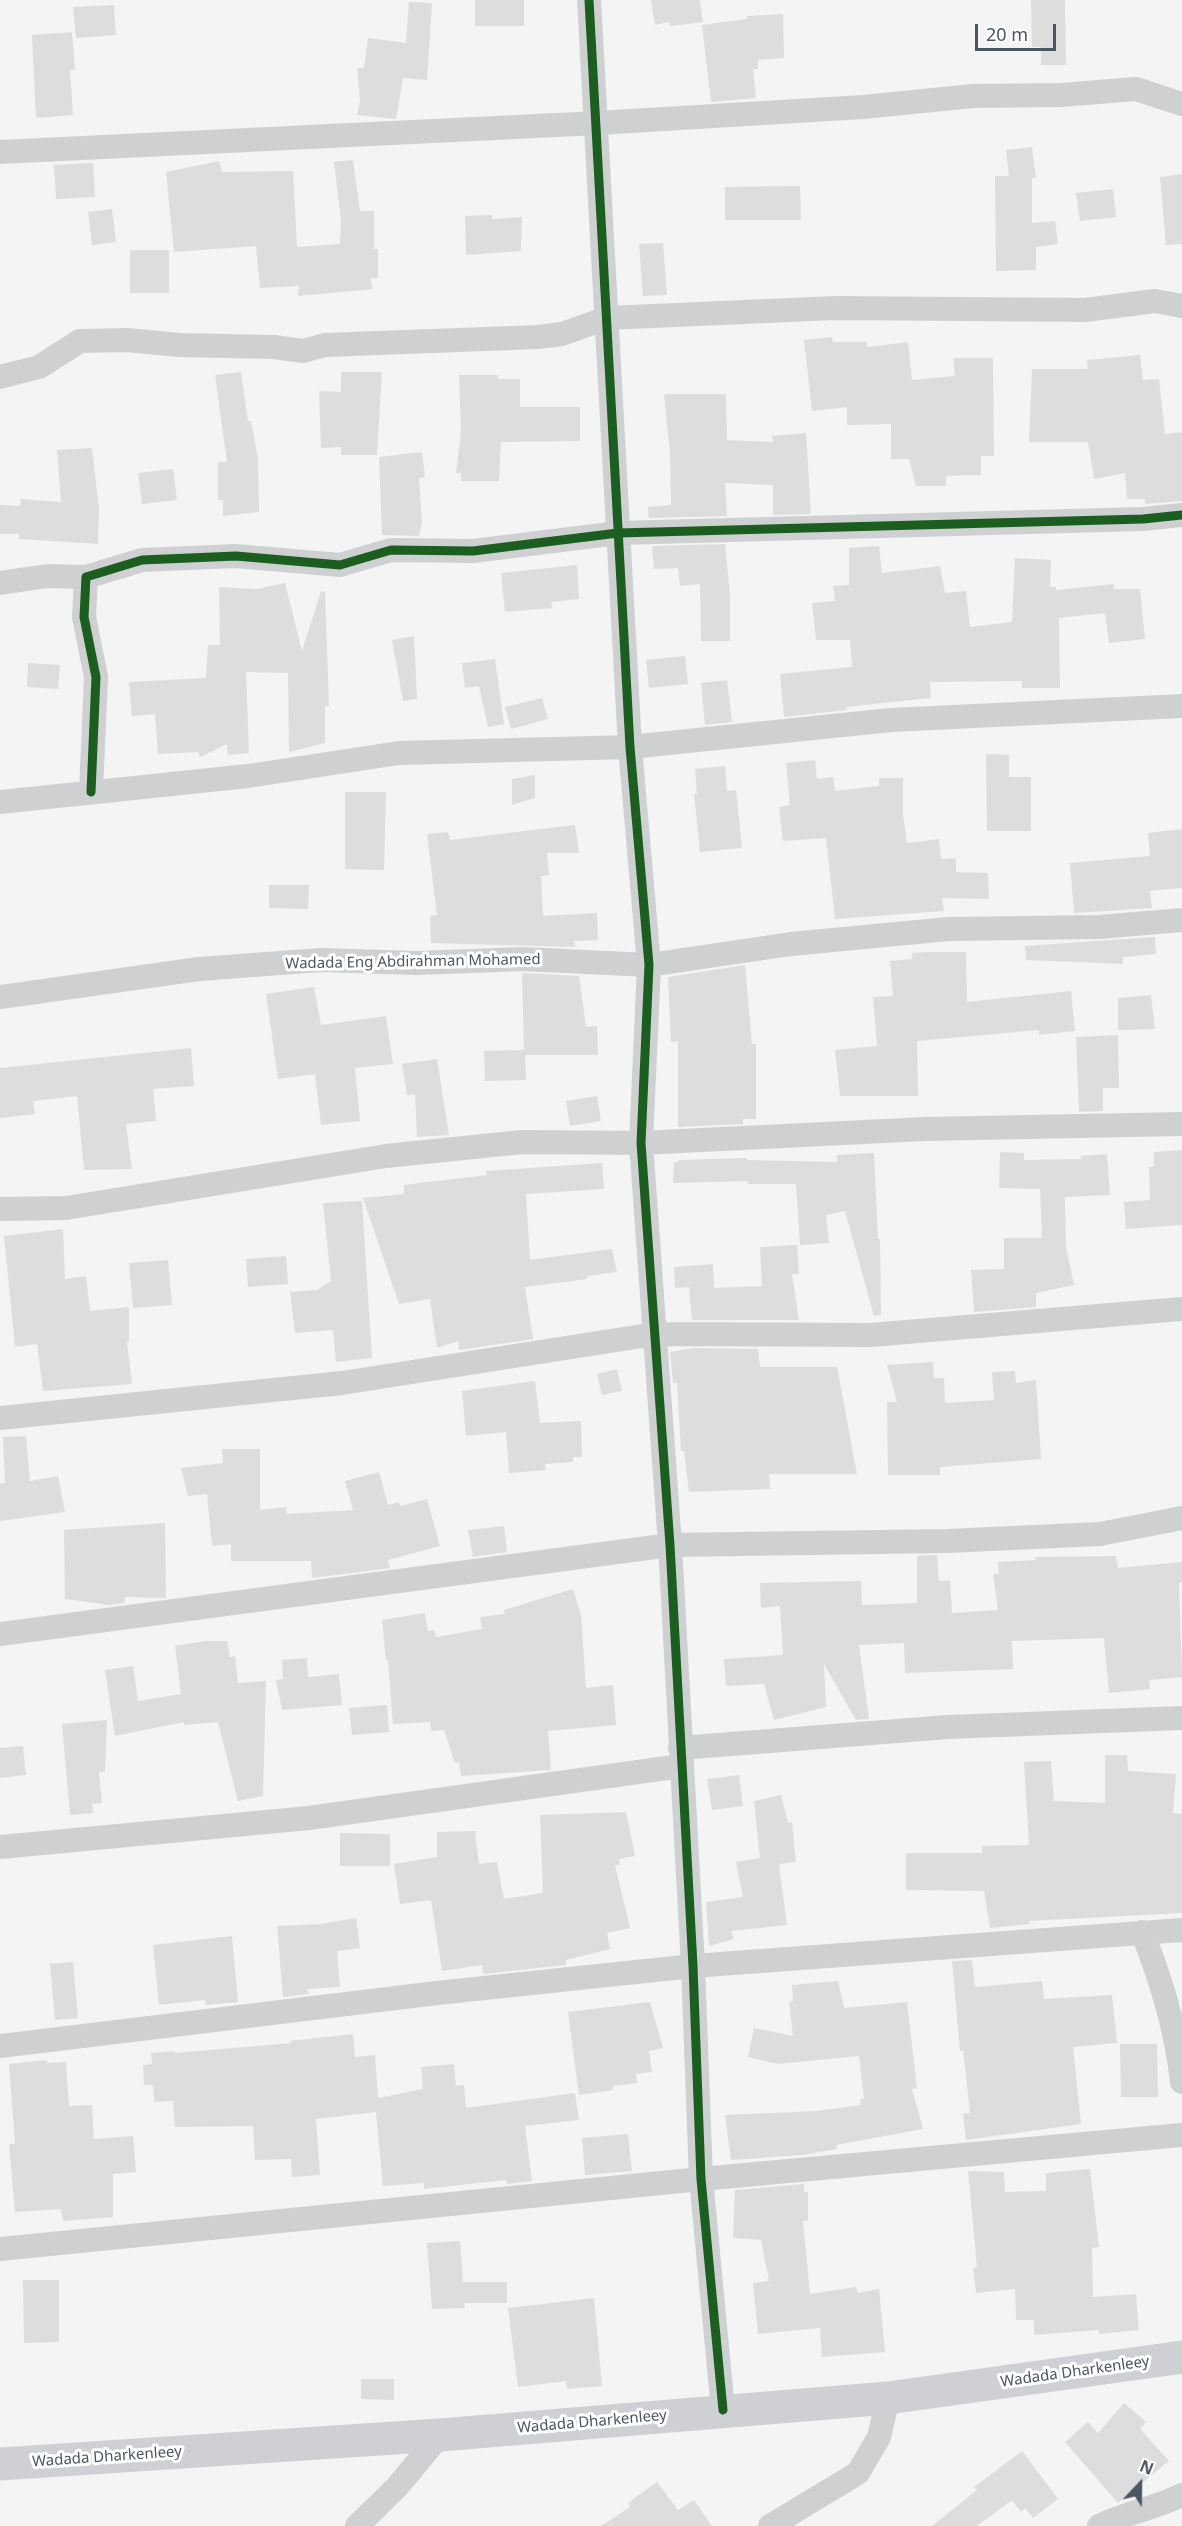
<!DOCTYPE html>
<html>
<head>
<meta charset="utf-8">
<style>
  body { margin:0 }
  #map { position:relative; width:1182px; height:2526px; overflow:hidden; background:#f4f4f4; font-family:"Noto Sans",sans-serif }
  canvas { display:block }
  .north { position:absolute; left:1110px; top:2454px; width:60px; height:60px; -webkit-text-stroke:4px #fff; paint-order:stroke; rotate:22deg; font-size:16px; font-weight:700; line-height:24px; text-align:center; color:#4a5661 }
  .north::after { content:''; display:block; margin:auto; width:21px; height:27px; background:#4a5661; clip-path:polygon(50% 0,100% 100%,50% 72%,0 100%) }
  .scale { position:absolute; left:975px; top:24px; width:81px; height:27px; box-sizing:border-box; border:3px solid #4a5661; border-top:0; padding-left:8px; font-size:18px; line-height:21px; white-space:nowrap; color:#4a5661; -webkit-text-stroke:4px #fff; paint-order:stroke }
</style>
</head>
<body>
<div id="map">
<canvas width="1182" height="2526"></canvas>
<div class="north">N</div>
<div class="scale">20 m</div>
</div>
<script>
const g = document.querySelector('canvas').getContext('2d');
g.lineJoin = 'round';
function fillPath(path, color) { g.fillStyle = color; g.fill(path, 'evenodd'); }
function trace(path, color, width, dash) { g.strokeStyle = color; g.lineWidth = width; g.lineCap = dash ? 'butt' : 'round'; g.setLineDash(dash || []); g.stroke(path); }
function write(font, color, halo, rows, align = 'center') {
  g.font = font + ' "Noto Sans",sans-serif'; g.lineWidth = 6; g.setLineDash([]); g.textBaseline = 'middle'; g.strokeStyle = halo; g.fillStyle = color; for (const [text, x, y, turn = 0] of rows) {
    g.save(); g.translate(x, y); g.rotate((+turn || 0) * Math.PI / 180); g.textAlign = isNaN(turn) ? turn : align; if (halo) g.strokeText(text, 0, 0); g.fillText(text, 0, 0); g.restore();
  }
}
const building = new Path2D(`
  M475 0H524V26H475Z
  M651 0H700L703 22 670 26 669 22 655 25Z
  M1031 0H1065L1066 65H1041V47H1032Z
  M409 2 432 3 427 80 403 78 396 119 357 115 360 101 357 68H364L368 38 406 43Z
  M114 5 116 35 76 38 73 7Z
  M783 14 784 58 758 60V69H753L756 98 711 102 702 25 747 19V16Z
  M72 32 75 70H70L73 115 36 118 32 35Z
  M1032 147 1036 178H1032V223L1055 221 1058 244 1036 247V270L996 271 995 176H1009L1006 150Z
  M353 160 360 211H374V249H378V278H370L373 289 298 296 299 286 260 288 256 246 174 252 166 172 219 161 222 172 293 171 297 247 340 244 341 220 334 162Z
  M93 163 95 197 56 199 54 165Z
  M1182 174V244L1166 245 1160 177Z
  M800 186 801 220H725V187Z
  M1113 189 1116 217 1080 221 1076 193Z
  M112 209 116 242 92 245 88 212Z
  M492 215V219L522 217 521 251 466 255 465 216Z
  M663 243 667 295 643 296 639 244Z
  M130 250H169V293H130Z
  M832 337 833 342H867V347L908 342 912 380 955 376 953 358H993L994 456H981V475L946 476V486H916L909 459H891V424L847 425V407L812 411 804 340Z
  M1140 355 1143 380 1159 379 1165 434 1182 432V501L1145 504V499H1127L1125 473 1094 479 1088 442H1029L1032 369H1088L1087 360Z
  M241 372 248 421H251L258 459 259 512 223 516V500H218V462H227L215 375Z
  M341 372H382L377 455H341V447L321 448 319 391 341 392Z
  M459 375H498V379H520V407H580V441L501 442 499 481H461V473H456L461 432Z
  M664 394H726L727 440 773 442 772 436 806 433 811 514 773 515V485L725 483 727 516 649 518 648 507 671 505 670 454Z
  M92 448 99 509 98 544 19 539V534H0V505L20 506 21 499 61 502 57 450Z
  M422 452 425 477 419 478 422 521 419 536 382 535 379 457Z
  M173 469 177 500 142 504 138 473Z
  M725 544 730 595V641H701L700 584 680 586 678 568 654 569 652 546Z
  M879 546 882 573 940 566 945 593 966 591 970 627 1012 622 1015 558 1051 560 1050 587H1056V590L1114 584V589H1140L1145 639 1109 643 1105 613 1059 618 1060 688H1022V681L930 682 931 698 846 707 847 710 784 717 780 674 852 667 850 640H816L812 603 835 601 833 586 849 585V548Z
  M577 565 579 599 551 602 552 608 505 612 501 573Z
  M285 583 302 651 321 591 325 592 329 706H325V743L289 752 288 673 246 672 249 753 228 755 227 744 200 757 198 752 158 754 155 714 132 716 129 682 206 678 208 645H220L219 587 256 589Z
  M414 636 417 699 403 701 392 640Z
  M685 656 688 684 649 688 646 660Z
  M495 659 504 724 488 727 479 686 465 688 462 663Z
  M28 663 60 665 58 689 27 687Z
  M727 680 732 722 705 725 701 683Z
  M542 698 548 719 511 729 505 707Z
  M986 754 1009 755V777H1031V831H987Z
  M815 760 817 779 833 777 835 791 879 786V778H903V814L907 843 939 839 941 859 956 858V872L988 873 989 899 942 898 944 911 835 919 826 838 783 841 779 807 790 805 786 763Z
  M725 766 727 791 736 790 742 848 700 852 694 794H697L695 769Z
  M535 775V798L512 805V779Z
  M345 792H386L384 870 345 869Z
  M575 825 579 853H547L549 875 541 876 543 916 597 913 598 940 574 941 575 947 431 943 430 916 437 915 427 834 448 832 450 840Z
  M1182 829V888L1150 891 1152 908 1074 913 1070 863 1150 856 1148 833Z
  M269 885H309L308 909 269 908Z
  M1155 937 1156 954 1123 957V964L1026 960 1025 946Z
  M925 952H966L967 1002 1071 991 1075 1031 1039 1035V1030L917 1041 918 1096H840L835 1050 877 1046 873 997 893 996 890 961 912 959V953Z
  M745 965 752 1044H756V1119H743V1124L678 1127V1041L671 1042 668 977Z
  M522 973 579 976 586 1027 597 1026 598 1055H525L526 1080 485 1081 484 1051 524 1050Z
  M314 987 321 1025 386 1016 393 1064 355 1068 360 1121 321 1125 315 1074 278 1079 266 994Z
  M1151 995 1155 1029 1118 1030V998Z
  M1118 1035 1119 1088H1103V1111L1079 1112 1076 1037Z
  M191 1048 194 1086 153 1089 156 1121 126 1124 132 1169 84 1170 77 1096 33 1101 35 1114 0 1118V1068Z
  M437 1059 449 1135 417 1137 415 1094 407 1095 402 1064Z
  M597 1096 601 1121 570 1126 566 1101Z
  M1182 1150V1225L1126 1229 1124 1202 1150 1200 1149 1167 1154 1166V1152Z
  M1000 1152 1024 1153V1160L1081 1159V1156L1107 1154 1110 1195 1065 1197 1066 1247 1074 1285 1036 1293V1307L974 1312 971 1270 1004 1269V1238H1042L1040 1189 999 1188Z
  M874 1153 878 1239H880L881 1315 874 1316 845 1211 826 1215 829 1243 800 1245 796 1184H748L747 1181 673 1183 674 1162H678V1160L747 1158V1160L837 1162V1155Z
  M602 1163 604 1189 526 1194 530 1260 612 1249 617 1272 587 1276V1279L525 1287 533 1339 459 1350 458 1341 437 1348 430 1299 399 1304 363 1198 404 1194V1185L487 1175 486 1171Z
  M362 1201 372 1358 336 1362 333 1330 295 1333 290 1292 317 1290 331 1281 323 1203Z
  M63 1229 65 1279 86 1276 90 1311 129 1307V1342H127L132 1384 43 1391 37 1344 15 1347 4 1236Z
  M797 1245 799 1274H792L799 1320H692L689 1287 675 1288 674 1267 713 1264 714 1288 762 1286 760 1247Z
  M286 1256 288 1284 248 1287 246 1259Z
  M168 1260 172 1305 133 1308 129 1263Z
  M694 1348 758 1349 760 1367H837L857 1474H769L770 1489 689 1492 684 1451H681L677 1383H673L670 1352Z
  M933 1362 934 1378H944L945 1403 994 1400 992 1372 1015 1371 1016 1383 1036 1380 1041 1459 940 1467V1475H888L887 1402H897L887 1365Z
  M617 1369 622 1391 602 1395 597 1374Z
  M535 1381 540 1423 581 1421 582 1457H573V1462L545 1464 546 1470 509 1473 506 1432 466 1436 462 1391Z
  M26 1436 30 1481 58 1476 65 1512 0 1521V1484L5 1483 3 1437Z
  M222 1449H260V1510L286 1507 287 1514 353 1510 345 1481 379 1472 388 1505 399 1502 400 1506 427 1499 440 1546 388 1560 390 1568 312 1578 311 1561H231V1544L212 1546 207 1494 188 1496 181 1468 223 1463Z
  M165 1523 166 1598 125 1597 124 1603 109 1605 65 1599 64 1530Z
  M504 1526 507 1552 473 1557 468 1530Z
  M937 1555 939 1581 950 1580 952 1613 998 1610 993 1574H999L998 1562 1036 1560 1035 1557 1116 1556 1118 1568 1182 1562V1582L1179 1583 1182 1677 1149 1680 1150 1689 1109 1693 1104 1638 1012 1641 1013 1669 905 1673 904 1643 859 1645 869 1719 856 1720 824 1664 826 1707 774 1720 764 1684 726 1686 724 1659 783 1655 780 1606 761 1608 760 1583 861 1581 862 1605 917 1603V1556Z
  M573 1589 581 1615 586 1688 613 1685 616 1725 548 1731 551 1770 461 1776 459 1762 455 1763 444 1730 431 1731 430 1722 393 1724 388 1660H386L382 1620 425 1613 428 1631 434 1630 436 1637 482 1629 480 1617 505 1614 504 1610Z
  M206 1641H227L230 1657 235 1656 238 1683 266 1681 263 1796 238 1801 218 1722 184 1725V1722L115 1736 105 1670 133 1666 138 1701 181 1694 175 1646Z
  M307 1658 308 1677 339 1674 342 1705 282 1710 276 1680 283 1679 282 1660Z
  M387 1705 389 1732 352 1735 349 1708Z
  M107 1720 105 1772H99L102 1803 92 1804 93 1813 70 1815 62 1724Z
  M23 1746 26 1775 0 1778V1748Z
  M1105 1755H1127L1128 1771 1176 1774 1173 1813 1182 1814V1913L1029 1921 1030 1924 990 1928 984 1891 906 1890V1853H982V1846L1029 1845 1024 1762 1051 1761 1054 1801 1105 1803Z
  M739 1775 743 1806 712 1810 707 1779Z
  M781 1795 788 1823 792 1822 796 1862 779 1864 787 1925 731 1931 734 1939 709 1946 706 1902 743 1897 736 1862 760 1858 754 1801Z
  M626 1812 635 1856 619 1859 620 1865H615L630 1928 607 1933 610 1949 566 1960V1965L483 1974 482 1965 442 1971 431 1900 400 1904 394 1864 437 1857V1832L475 1831 479 1864 497 1862 504 1899 543 1893 540 1815Z
  M340 1833 390 1834V1866H340Z
  M356 1918 360 1948 337 1951 340 1987 307 1989 309 1994 283 1997 277 1926 321 1924Z
  M232 1936 238 2002 206 2005 205 2000 159 2005 153 1945Z
  M972 1960 975 1987 1042 1981 1044 1999 1112 1995 1117 2043 1073 2047 1081 2124 966 2140 963 2114 970 2113 963 2050 960 2051 952 1961Z
  M73 1962 78 2018 55 2020 50 1964Z
  M838 1981 844 2008 907 2002 917 2088 912 2089 923 2129 836 2145 837 2149 802 2155 731 2160 725 2115 817 2111 861 2105 860 2099H864L859 2056 778 2064 748 2057 754 2028 793 2036 789 2002 793 2001 792 1985Z
  M650 2002 663 2048 649 2051 652 2072 636 2074 637 2083 613 2086V2090L579 2095 568 2012Z
  M353 2034 355 2057 375 2055 378 2098 423 2089 421 2067 454 2064 456 2086 464 2085 466 2108 575 2093 579 2120 525 2126 532 2181 507 2184 506 2180 424 2189V2183L383 2186 376 2112 316 2119 320 2175 292 2177 291 2159 255 2160 253 2126 175 2127 173 2101 154 2102 153 2085H144L143 2065 152 2064 151 2053 175 2051V2053L291 2043 290 2041Z
  M1120 2044H1157L1158 2097H1121Z
  M47 2060V2063L66 2062 69 2106 92 2105 94 2139 133 2136 136 2172 113 2174V2217L63 2221 61 2209 15 2212 9 2144H15L9 2064Z
  M628 2134 632 2171 585 2175 582 2138Z
  M1090 2169 1099 2247 1092 2248 1093 2297 1136 2294 1139 2330 1099 2334V2330L1034 2335V2320H1016L1015 2289 976 2293 973 2268 977 2267 968 2171 1004 2172 1005 2192 1046 2191V2173Z
  M804 2184V2192H808V2220L803 2221 810 2294 856 2287 858 2293 879 2289 885 2352 822 2357 820 2328 758 2334 753 2283 769 2281 761 2240 733 2238 735 2190Z
  M460 2241 463 2282H507V2303H464L465 2308 432 2309 427 2243Z
  M23 2280H59V2342L24 2343Z
  M594 2298 602 2386 567 2389 566 2381 518 2387 508 2308Z
  M361 2379H394V2400L361 2399Z
  M1124 2403 1146 2422 1140 2429 1169 2461 1118 2503 1065 2442 1088 2422 1098 2433Z
  M1022 2451 1058 2499 1033 2518 1025 2508 1021 2512 1012 2500 977 2526H932L977 2490 974 2487Z
  M657 2482 678 2510 694 2500 712 2526H601L630 2507 628 2503Z`);
const minor = new Path2D(`
  M589 0 630 747 649 965 641 1143 670 1545 693 1966 701 2179 723 2410
  M0 152 598 123 863 107 973 96 1061 95 1136 89 1182 104
  M0 377 39 367 80 341 127 340 179 345 274 347 303 351 325 345 538 337 562 334 607 318 835 308 1085 310 1155 301 1182 306
  M0 583 48 576 86 577
  M91 792 96 677 84 617 86 577 142 560 236 556 340 565 391 550 473 551 618 533 1143 519 1182 515
  M0 802 248 776 399 753 630 747 891 720 1182 706
  M0 997 199 969 321 960 417 963 523 959 649 965 791 944 949 929 1099 927 1182 920
  M0 1209 66 1208 386 1156 522 1142 641 1143 925 1129 1182 1124
  M0 1418 342 1383 655 1334 871 1335 1182 1309
  M0 1634 670 1545 947 1541 1100 1534 1182 1518
  M680 1748 948 1727 1182 1718
  M0 1847 309 1818 681 1766
  M1142 1932C1162 1981 1176 2028 1182 2082
  M0 2046 437 1993 693 1966 1182 1930
  M0 2249 701 2179 1182 2135
  M357 2526 397 2487 440 2435
  M770 2526 858 2473 879 2437 888 2398
  M1099 2526C1126 2513 1155 2508 1182 2495`);
const secondary = new Path2D(`
  M0 2464 440 2435 888 2398 1182 2357`);
const cycleway = new Path2D(`
  M589 0 630 747 649 965 641 1143 670 1545 693 1966 701 2179 723 2410
  M91 792 96 677 84 617 86 577 142 560 236 556 340 565 391 550 473 551 618 533 1143 519 1182 515`);
const streetNames = [
  ["Wadada Eng Abdirahman Mohamed",413,962,-1],
  ["Wadada Dharkenleey",1075,2372,-8],
  ["Wadada Dharkenleey",592,2422,-5],
  ["Wadada Dharkenleey",107,2457,-4]
];
fillPath(building, '#ddddde');
trace(minor, '#ced0d2', 24);
trace(secondary, '#ced0d4', 33);
trace(cycleway, '#1b5e20', 9);
write('15px', '#4a5661', '#fff', streetNames);
</script>
</body>
</html>
